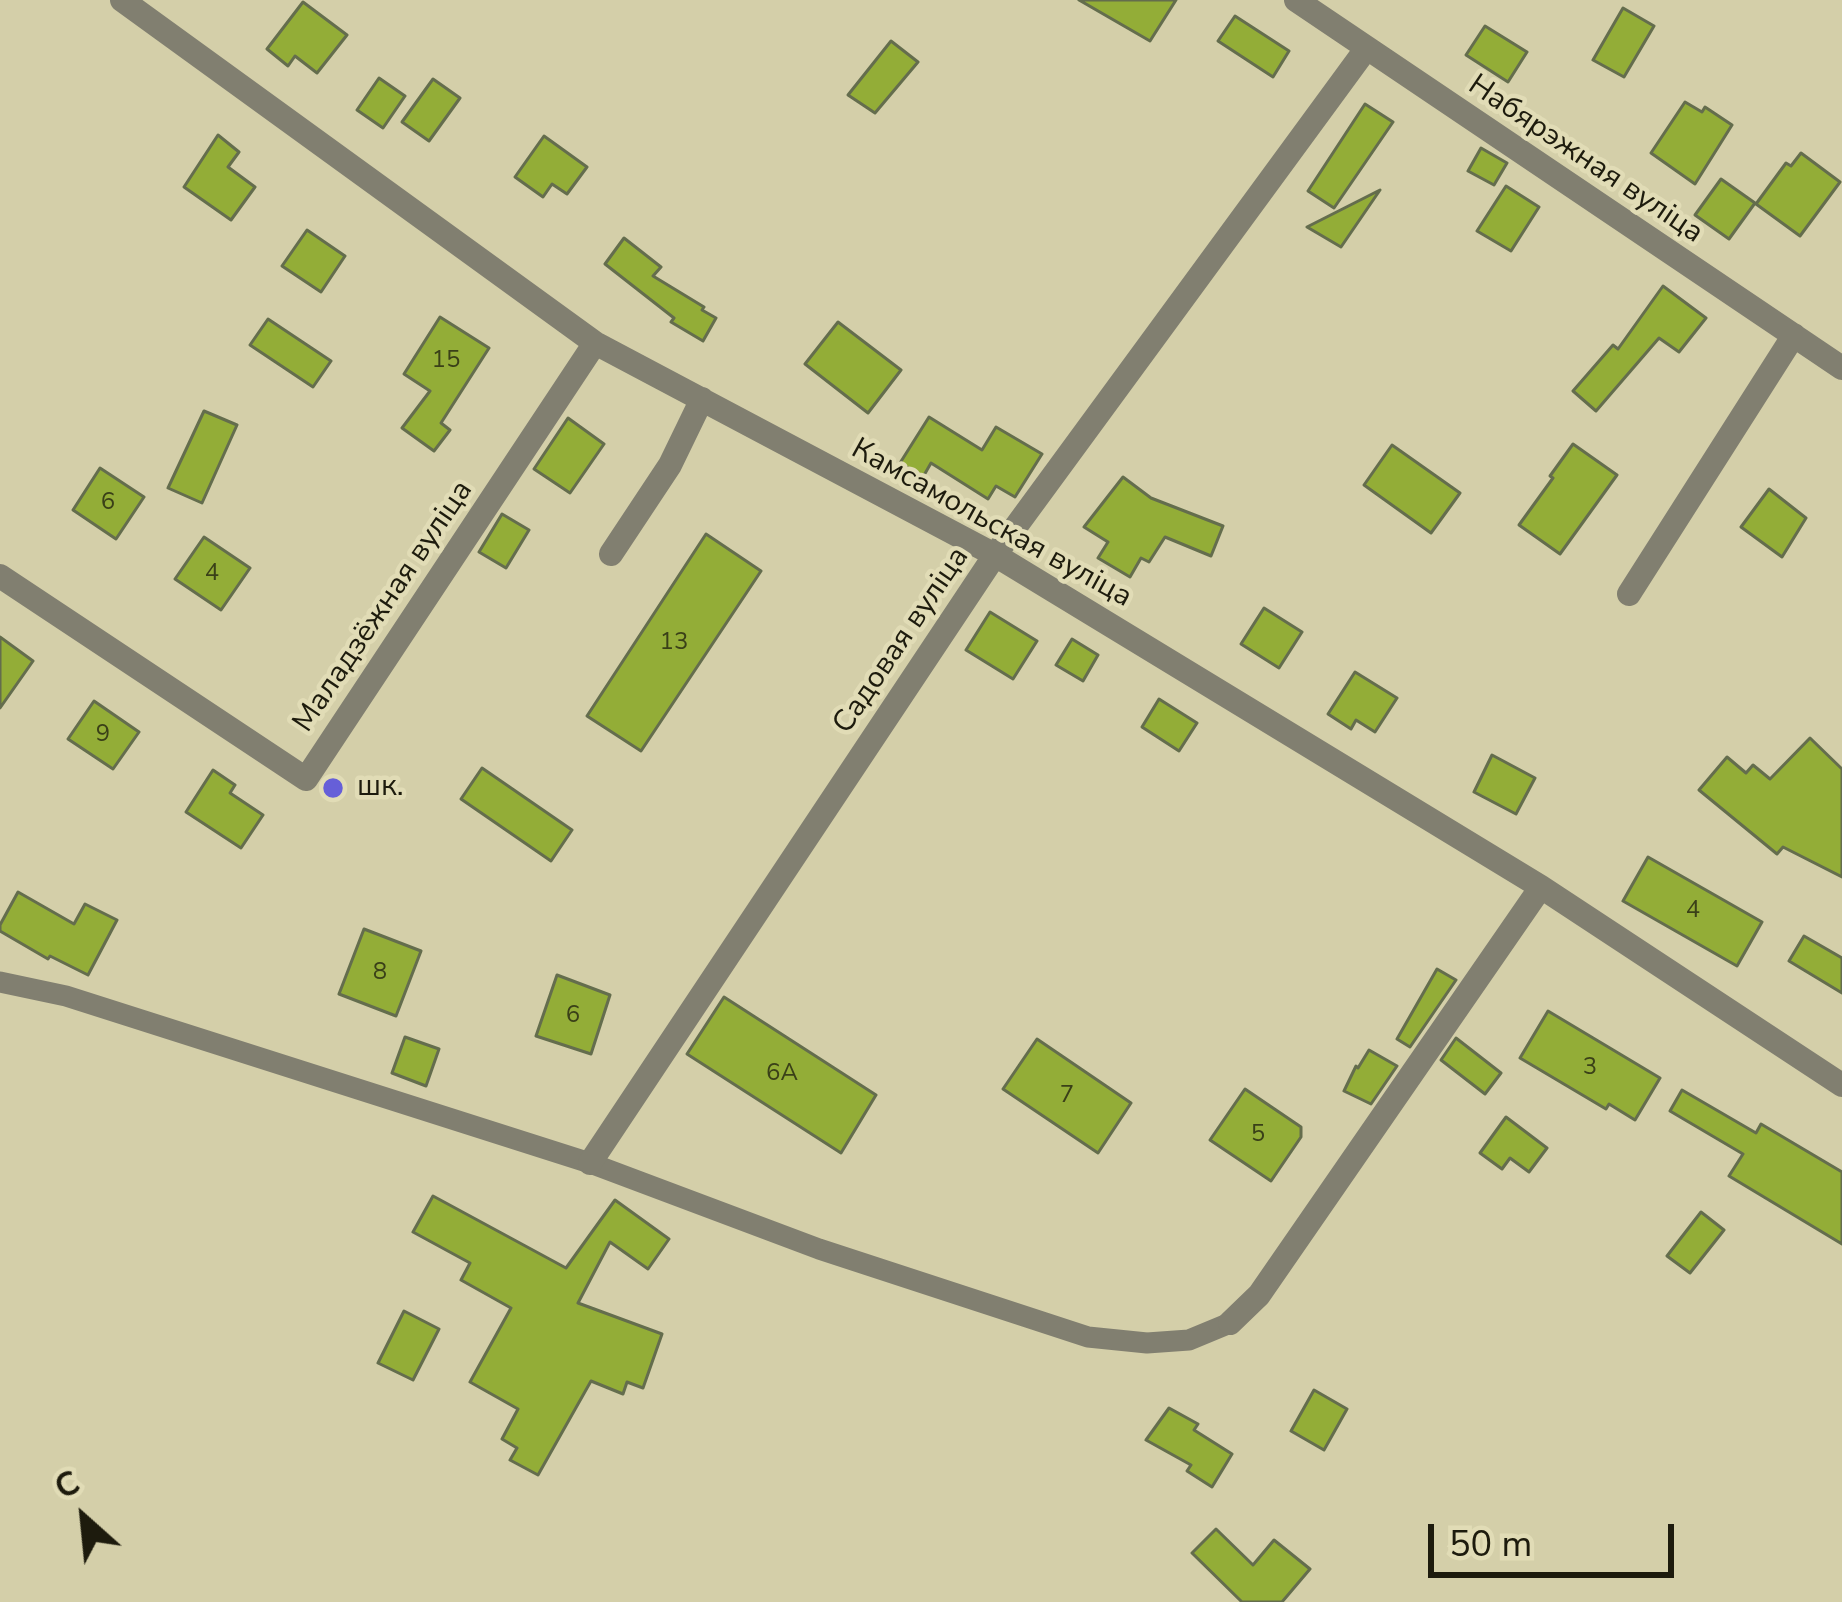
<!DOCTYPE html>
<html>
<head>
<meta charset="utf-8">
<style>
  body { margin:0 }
  #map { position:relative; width:1842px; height:1602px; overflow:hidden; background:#d4cfa9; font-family:"Nunito Sans",sans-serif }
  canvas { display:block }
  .north { position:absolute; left:24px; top:1458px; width:120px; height:120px; -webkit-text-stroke:9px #e1dcb6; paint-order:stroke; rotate:333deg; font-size:33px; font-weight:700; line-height:48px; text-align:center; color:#1d1b0d }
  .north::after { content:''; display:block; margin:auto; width:42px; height:54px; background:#1d1b0d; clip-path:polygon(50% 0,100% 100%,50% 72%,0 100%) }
  .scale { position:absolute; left:1428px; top:1524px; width:246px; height:54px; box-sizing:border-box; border:6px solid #1d1b0d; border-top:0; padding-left:15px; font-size:36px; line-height:42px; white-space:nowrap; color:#1d1b0d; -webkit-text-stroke:9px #e1dcb6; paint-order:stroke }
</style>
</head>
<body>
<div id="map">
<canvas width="1842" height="1602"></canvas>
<div class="north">С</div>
<div class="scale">50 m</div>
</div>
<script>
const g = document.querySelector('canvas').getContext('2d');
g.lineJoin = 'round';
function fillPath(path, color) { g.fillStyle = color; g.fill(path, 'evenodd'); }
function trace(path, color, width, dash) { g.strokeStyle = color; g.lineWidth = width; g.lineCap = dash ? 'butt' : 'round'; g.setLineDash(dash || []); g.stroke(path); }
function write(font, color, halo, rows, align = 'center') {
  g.font = font + ' "Nunito Sans",sans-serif'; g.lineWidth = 9; g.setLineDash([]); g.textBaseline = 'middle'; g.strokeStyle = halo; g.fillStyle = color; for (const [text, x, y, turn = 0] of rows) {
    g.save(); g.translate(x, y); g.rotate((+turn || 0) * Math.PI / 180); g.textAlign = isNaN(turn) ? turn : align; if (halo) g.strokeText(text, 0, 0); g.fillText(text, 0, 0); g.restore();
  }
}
const building = new Path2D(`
  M1079 0H1176L1150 41Z
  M303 2 347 35 317 73 295 56 288 66 267 49Z
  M1623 8 1654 26 1624 77 1593 60Z
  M1235 16 1289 51 1273 77 1218 41Z
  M1485 26 1527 52 1508 82 1466 55Z
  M891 41 918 62 875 113 848 95Z
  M379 78 405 96 383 128 357 110Z
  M433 79 460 98 429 141 402 122Z
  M1685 102 1702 112 1705 107 1732 125 1695 184 1651 153Z
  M1365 104 1393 122 1334 208 1308 191Z
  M218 135 239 152 228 167 255 187 231 220 184 187Z
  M544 136 587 167 567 194 552 184 543 197 515 177Z
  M1481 148 1507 163 1494 185 1468 171Z
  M1801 153 1840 182 1800 236 1756 204 1786 163 1791 166Z
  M1721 179 1755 203 1729 239 1695 215Z
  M1506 186 1539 207 1511 251 1477 231Z
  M1380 190 1341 247 1307 227Z
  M307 230 345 256 321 292 282 266Z
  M624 238 661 267 653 276 704 307 702 310 716 318 703 341 671 322 674 318 605 264Z
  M1663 286 1706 318 1679 352 1659 338 1596 411 1573 391 1613 345 1618 349Z
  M440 317 489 348 441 423 450 430 434 451 402 428 430 391 404 374Z
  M268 319 331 361 313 387 250 345Z
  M838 322 901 370 868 413 805 364Z
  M204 411 237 425 202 503 168 488Z
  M929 417 982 450 996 427 1042 454 1015 497 996 486 988 499 931 463 923 477 900 463Z
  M568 418 604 444 570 493 534 469Z
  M1573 444 1617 475 1560 554 1519 525 1553 478 1550 476Z
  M1392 445 1460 493 1431 533 1364 485Z
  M100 468 144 497 116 539 73 510Z
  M1123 477 1151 498 1223 526 1211 556 1165 537 1149 562 1141 558 1130 577 1098 558 1108 542 1084 527Z
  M1769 489 1806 518 1782 557 1741 527Z
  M502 514 529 530 506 568 479 552Z
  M706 534 761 571 641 751 587 716Z
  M204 537 250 568 221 610 175 579Z
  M1264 608 1302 632 1279 668 1241 644Z
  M990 612 1037 641 1013 679 966 650Z
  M0 637 33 661 0 708Z
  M1072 639 1098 655 1083 681 1056 665Z
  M1355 672 1397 698 1375 732 1356 720 1351 729 1328 714Z
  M1159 699 1197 723 1179 751 1142 727Z
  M94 701 139 732 113 769 68 739Z
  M1810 738 1842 769V877L1783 847 1777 854 1699 790 1727 757 1746 773 1753 765 1770 779Z
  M1492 755 1535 778 1516 814 1474 792Z
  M482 768 572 830 551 861 461 799Z
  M213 770 235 785 230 793 263 815 241 848 186 812Z
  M1648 857 1762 922 1737 966 1623 901Z
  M18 892 74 924 85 904 117 920 88 975 50 956 48 959 0 931V925Z
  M364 929 421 951 396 1016 339 994Z
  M1804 936 1842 958V993L1789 961Z
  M1437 969 1456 980 1410 1047 1397 1039Z
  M557 975 610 995 591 1054 536 1036Z
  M724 997 876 1095 841 1153 687 1054Z
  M1548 1011 1660 1078 1635 1120 1609 1104 1606 1109 1520 1058Z
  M405 1037 439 1049 426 1086 392 1073Z
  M1456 1038 1501 1073 1485 1094 1441 1060Z
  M1037 1039 1131 1103 1098 1153 1003 1089Z
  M1369 1050 1397 1066 1371 1104 1344 1091 1356 1066 1358 1068Z
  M1245 1089 1301 1127V1137L1271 1181 1210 1140Z
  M1682 1090 1756 1133 1761 1124 1842 1172V1244L1729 1176 1743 1154 1670 1111Z
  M1506 1117 1547 1148 1529 1172 1510 1158 1502 1169 1480 1153Z
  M433 1196 566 1268 615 1200 669 1239 648 1269 610 1242 578 1303 662 1334 643 1388 627 1382 623 1394 591 1381 538 1475 510 1460 517 1448 502 1439 518 1409 470 1382 511 1308 461 1280 470 1263 413 1232Z
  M1701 1212 1724 1230 1690 1273 1667 1256Z
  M404 1311 439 1329 413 1380 378 1363Z
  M1314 1390 1347 1409 1324 1450 1291 1431Z
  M1169 1408 1198 1424 1194 1430 1232 1454 1212 1487 1187 1471 1191 1465 1146 1440Z
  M1216 1529 1253 1565 1274 1540 1310 1569 1282 1602H1242L1192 1553Z`);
const lane = new Path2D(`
  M0 982 66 996 590 1163 819 1249 1088 1337 1147 1343 1189 1340 1230 1323`);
const street = new Path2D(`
  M122 0 595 343 995 555 1541 887 1842 1085
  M1296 0 1842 368
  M611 554 670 465 702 399
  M0 576 306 779 595 343
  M1629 594 1794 335
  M590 1163 995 555 1366 49
  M1230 1323 1259 1295 1541 887`);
const markers = [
  [333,788,12,"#665fd8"]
];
const numberNames = [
  ["15",446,361],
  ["6",108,503],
  ["4",212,574],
  ["13",674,643],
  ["9",103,735],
  ["4",1693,911],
  ["8",380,973],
  ["6",573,1016],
  ["3",1590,1068],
  ["6А",782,1074],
  ["7",1067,1096],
  ["5",1258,1135]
];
const streetNames = [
  ["Набярэжная вуліца",1585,160,34],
  ["Камсамольская вуліца",991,524,29],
  ["Маладзёжная вуліца",384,607,-56],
  ["Садовая вуліца",902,641,-56]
];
const poiNames = [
  ["шк.",357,788]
];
fillPath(building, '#93ad37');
trace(building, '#646d4d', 3);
trace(lane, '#817f70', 21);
trace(street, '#817f70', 24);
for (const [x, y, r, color] of markers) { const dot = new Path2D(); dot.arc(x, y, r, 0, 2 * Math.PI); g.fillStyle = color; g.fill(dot); trace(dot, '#e1dcb6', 4.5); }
write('24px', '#3a4018', null, numberNames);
write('30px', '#1d1b0d', '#e1dcb6', streetNames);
write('30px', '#1d1b0d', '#e1dcb6', poiNames, 'left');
</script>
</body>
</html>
